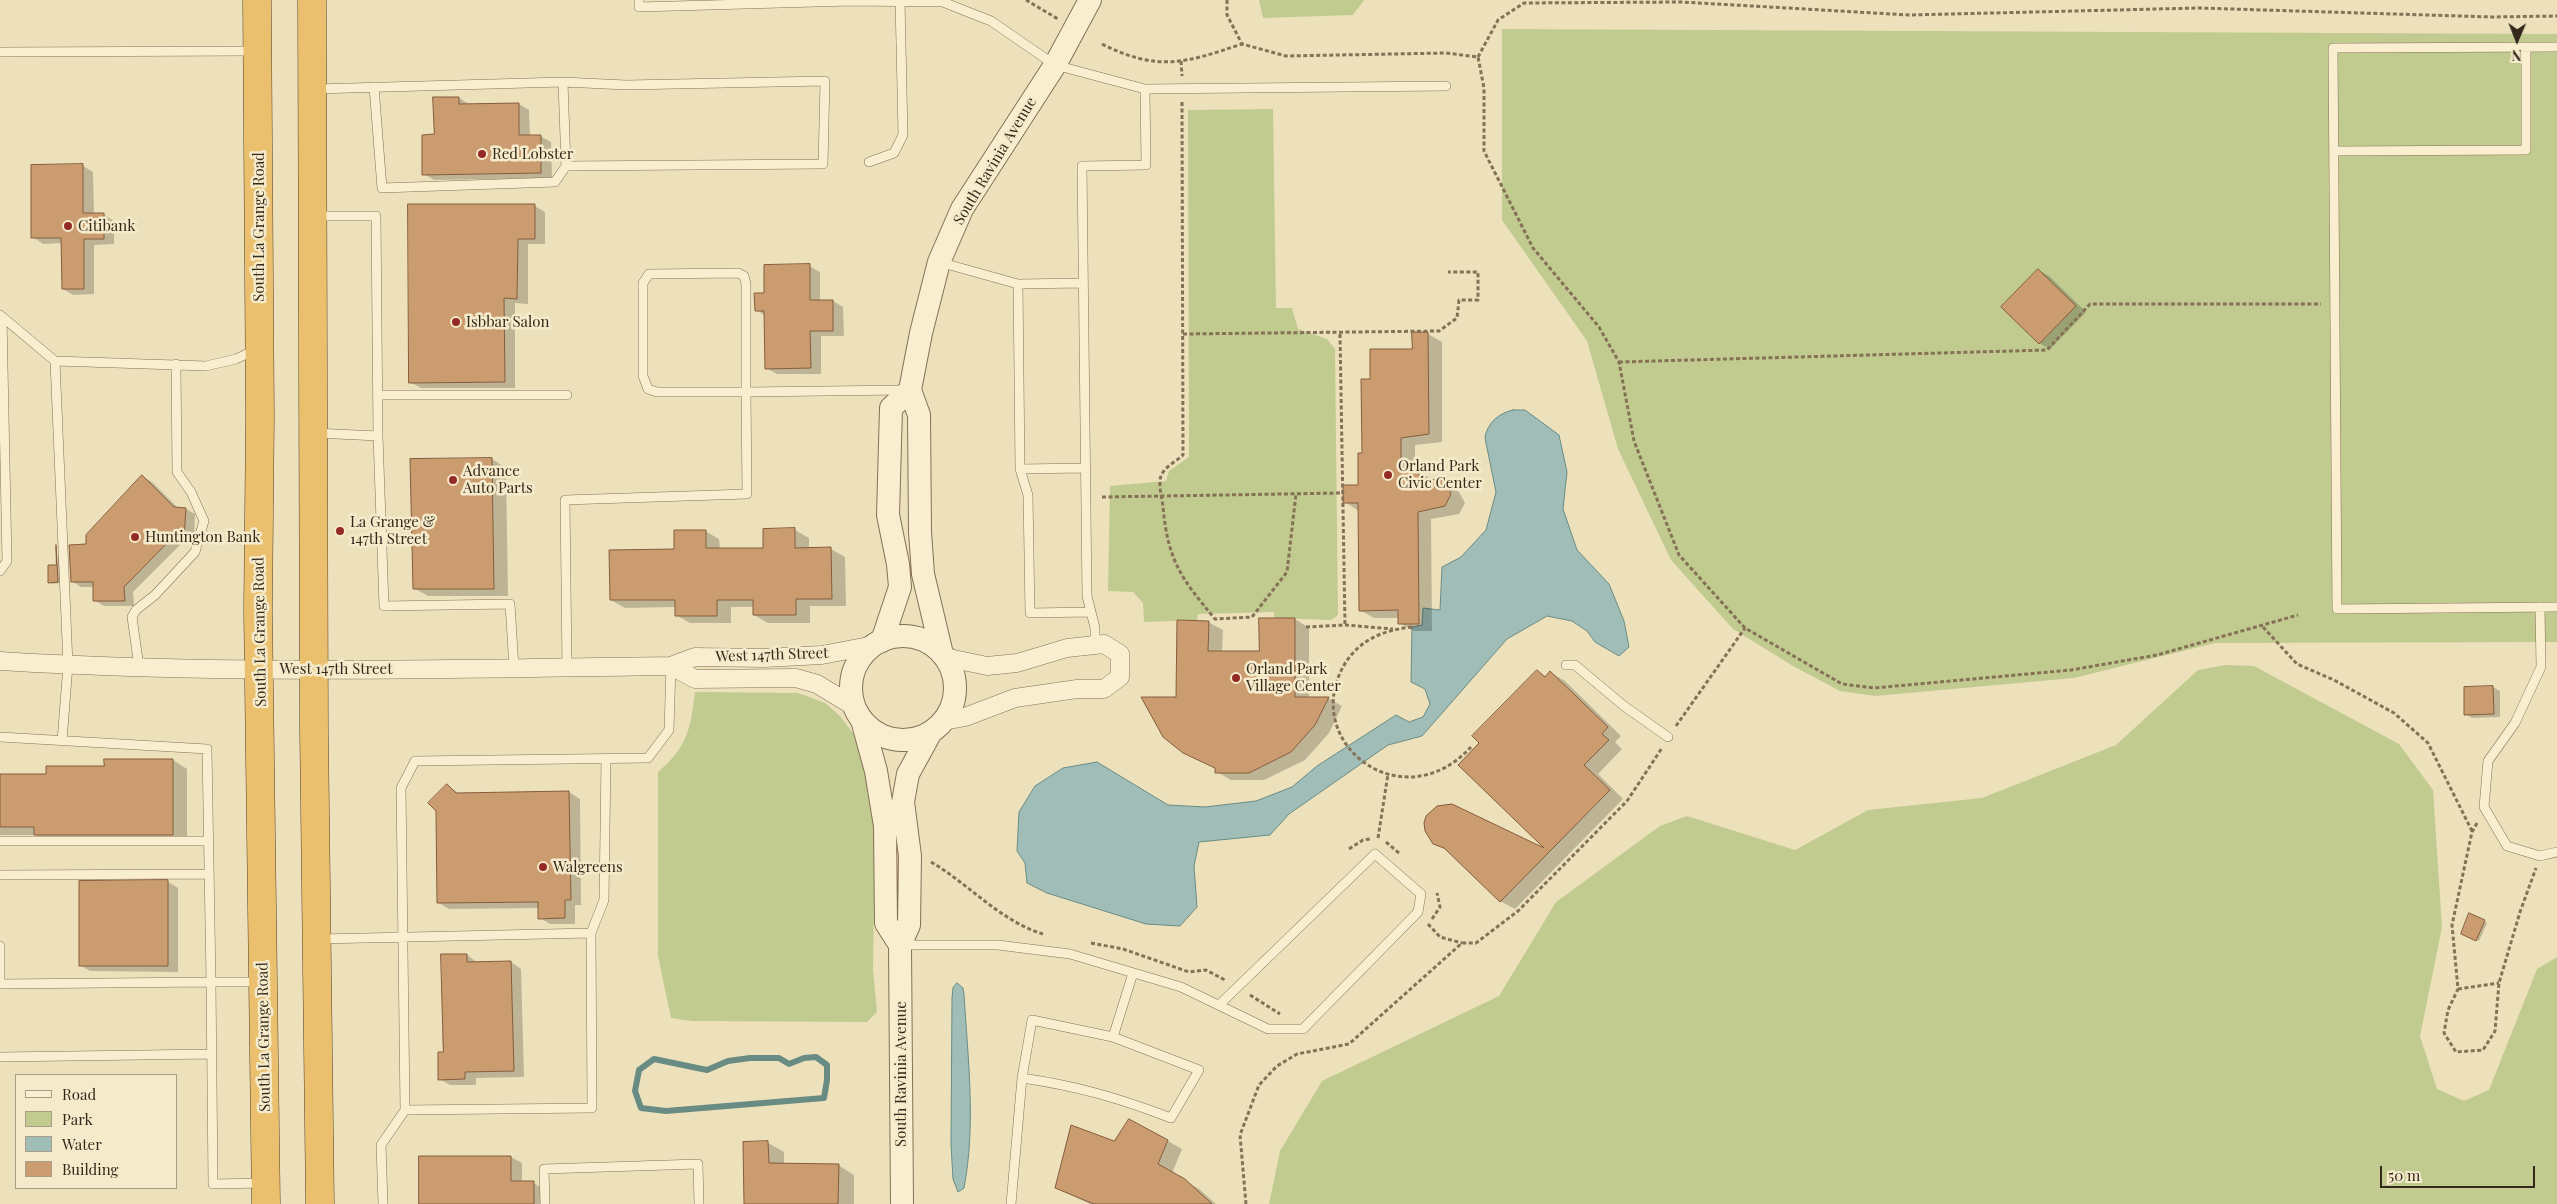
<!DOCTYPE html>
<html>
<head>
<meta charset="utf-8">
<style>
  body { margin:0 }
  #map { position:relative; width:2557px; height:1204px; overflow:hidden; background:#ede1bc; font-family:"Playfair Display",serif }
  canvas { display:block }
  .legend { position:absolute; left:15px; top:1074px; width:162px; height:115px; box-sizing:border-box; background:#f5ebcb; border:1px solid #a89d85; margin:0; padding:6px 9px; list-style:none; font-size:15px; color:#34281b }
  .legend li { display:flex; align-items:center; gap:10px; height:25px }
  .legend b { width:25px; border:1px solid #a89d85 }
  .north { position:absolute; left:2492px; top:15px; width:50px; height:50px; -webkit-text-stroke:4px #f5ebcb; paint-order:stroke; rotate:181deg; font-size:14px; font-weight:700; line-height:20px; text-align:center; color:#34281b }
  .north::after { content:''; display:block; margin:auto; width:18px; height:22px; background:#34281b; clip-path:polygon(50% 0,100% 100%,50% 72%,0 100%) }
  .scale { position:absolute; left:2380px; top:1166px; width:155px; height:22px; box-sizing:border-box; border:2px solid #34281b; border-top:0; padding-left:6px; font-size:15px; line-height:18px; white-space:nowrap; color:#34281b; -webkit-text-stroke:4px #f5ebcb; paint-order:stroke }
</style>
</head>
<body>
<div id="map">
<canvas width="2557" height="1204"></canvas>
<ul class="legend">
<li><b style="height:6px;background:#f9eecf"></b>Road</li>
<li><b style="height:14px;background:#c1cb90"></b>Park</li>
<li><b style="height:14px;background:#a0beb7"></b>Water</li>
<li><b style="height:14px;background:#cc9c71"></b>Building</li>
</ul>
<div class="north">N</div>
<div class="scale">50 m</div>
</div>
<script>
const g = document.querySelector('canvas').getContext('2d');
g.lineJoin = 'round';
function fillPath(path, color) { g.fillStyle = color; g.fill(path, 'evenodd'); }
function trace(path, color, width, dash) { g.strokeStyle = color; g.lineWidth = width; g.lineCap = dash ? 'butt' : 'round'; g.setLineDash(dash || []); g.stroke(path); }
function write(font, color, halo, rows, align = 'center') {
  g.font = font + ' "Playfair Display",serif'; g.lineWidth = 5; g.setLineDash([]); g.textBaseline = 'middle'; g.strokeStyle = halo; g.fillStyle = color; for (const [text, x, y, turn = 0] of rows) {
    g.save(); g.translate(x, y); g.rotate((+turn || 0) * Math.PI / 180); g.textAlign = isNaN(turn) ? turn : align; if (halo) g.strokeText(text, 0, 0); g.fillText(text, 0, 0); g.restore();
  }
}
const green = new Path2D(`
  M1259 0H1364L1353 15 1263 18Z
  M1502 29 2557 34V642L2215 643 2074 678 1875 696 1840 691 1793 666 1733 629 1671 560 1618 449 1587 341 1502 220Z
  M1273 109 1276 308H1292L1298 329 1327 339 1335 349 1338 615 1331 620 1274 618V612L1198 614 1197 620 1144 622 1143 603 1133 592 1108 591 1110 486 1166 481 1169 471 1189 457 1188 110Z
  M2226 665 2254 666 2399 744 2433 790 2442 927 2420 1036 2437 1089 2464 1101 2489 1090 2537 969 2557 957V1204H1269L1280 1151 1322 1081 1499 996 1556 902 1660 826 1687 816 1795 850 1868 810 1982 798 2116 745 2198 670Z
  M695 692 798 693 825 703 840 716 858 740 875 819 873 970 877 1012 867 1022 692 1021 671 1018 658 956V772C688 746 690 730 695 692Z`);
const water = new Path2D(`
  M1513 410H1525L1559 435 1567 472 1563 509 1577 550 1609 584 1624 621 1629 647 1619 656 1595 642 1587 631 1572 621 1547 616 1507 639 1422 736 1388 745 1289 814 1270 835 1199 842 1194 866 1197 907 1180 926 1146 924 1047 893 1027 883 1025 863 1017 851 1019 812 1035 786 1063 768 1097 762 1168 805 1205 807 1256 801 1292 787 1317 766 1396 715 1409 722 1423 717 1430 704 1425 689 1411 682 1412 627 1422 625 1423 608 1440 610 1442 567 1461 557 1486 530 1496 492 1485 438C1487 423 1499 413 1513 410Z
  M957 983 963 988 964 995C968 1059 976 1125 964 1188L958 1192 953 1179 951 1145 952 998 953 988Z`);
const shadow = new Path2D(`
  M459 98 469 104H519L529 110 530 136H540L551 142 552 178 434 180 424 174 435 136Z
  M83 166 93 172 94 215H104L114 221V244L94 245V294L73 295 63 289 62 243 43 244 33 237Z
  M535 206 545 212V244H528V304L515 303V388H421L410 382Z
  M809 266 820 272V301H833L843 307 844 336H821V374H777L766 368V316L756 310 766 294Z
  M2038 270 2049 276 2086 312 2050 349 2039 343Z
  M1428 334 1442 342V442L1415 445V472L1444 483 1459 492 1465 503 1459 514 1431 519 1432 631H1414L1400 623V618H1374L1360 610 1359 511 1345 502 1359 487 1372 380 1414 350Z
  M492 459 506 468 508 596H428L414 588Z
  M142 476 152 482 178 508 186 509 195 514 194 543H182L133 592 134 606H104L94 600V587H81L72 581 87 546Z
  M795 530 809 538V549H831L845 557 846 606H810V623H768L754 615V607H731V623H690L676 615V607L625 608 611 600 675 550 705 531 719 539 720 549H764Z
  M58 547 61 583 52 584 49 582V566H58Z
  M1295 619 1309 628V698H1328L1342 706 1329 733 1305 760 1264 780H1231L1217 772V769L1184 752 1177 698 1208 622 1223 630 1222 653H1260Z
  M1537 671 1547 677 1551 673 1565 681 1621 736 1615 742 1622 749 1598 774 1623 799 1515 909 1500 901 1448 851 1433 843 1426 831 1548 852 1481 743Z
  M2493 687 2500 691V717L2472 718 2466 714Z
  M173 760 187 769V842H49L36 835H0V775H47Z
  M447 785 460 794 569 792 580 799 581 905H575V924H550L540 918V908L449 909 439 903Z
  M168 882 178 888V972L90 971 80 965Z
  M2484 921 2487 923 2479 941 2465 935Z
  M467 955 478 963 511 962 521 969 524 1077 476 1078V1085H450L440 1079Z
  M1168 1141 1182 1149 1172 1173 1199 1189 1216 1204H1090L1056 1188 1114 1142Z
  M768 1143 784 1152V1164L838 1165 854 1175V1204H745V1144Z
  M511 1157 522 1163V1183H533L544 1189V1204H420V1158Z`);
const stream = new Path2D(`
  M816 1057 827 1065V1080L824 1098 666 1111 641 1108 635 1091 639 1070 654 1059 707 1070 728 1061 750 1058H779L789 1064 804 1058Z`);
const building = new Path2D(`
  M433 97H459V104L519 103V135H541V173L422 175V135L434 134Z
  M83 164V213H104V239H84V289H62L61 238H31V165Z
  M408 204H535V239H518L517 299 504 298 505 382 409 383Z
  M810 264V300H833V331H810L811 368 765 369 764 311H755L754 293H764V265Z
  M2038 269 2076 306 2039 344 2001 307Z
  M1412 332H1428L1429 434 1401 438V471H1419V481L1439 479 1445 482 1451 494 1445 506 1418 512 1419 624H1398V610L1359 611 1358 503H1343V485H1358V453H1362L1361 379H1370V349H1412Z
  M492 458 494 589H413L410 459Z
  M142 475 174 507 186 508 184 539 172 538 124 587 125 601H93V582H71L69 545 86 544V535Z
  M795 528V548L831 547 832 599H796V615H753V600H717V616H675V600H610L609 550 674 549V530H706V548H763V529Z
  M56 545 58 582 48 583V565H56Z
  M1259 618H1295V697H1329L1315 725 1291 752 1249 773H1215V768L1183 753 1163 737 1141 697H1176L1177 620 1209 621 1208 651H1259Z
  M1537 670 1545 677 1550 671 1608 727 1602 734 1609 740 1584 765 1610 790 1500 902 1444 848 1433 844 1425 831 1424 823 1426 816 1437 806 1452 804 1544 848 1458 765 1479 743 1472 736Z
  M2493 686 2494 714 2464 715V687Z
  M104 759H173V835H34V827H0V774H46V766H104Z
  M447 784 456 793 569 791 571 900H565V918L538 919V902L437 903 436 811 428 803Z
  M168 880V966H79V881Z
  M2469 913 2485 920 2476 941 2461 934Z
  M441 954H467V962L511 961 514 1071 465 1072V1079L438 1080V1052H443Z
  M1129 1119 1168 1140 1158 1164 1185 1179 1212 1204H1094L1055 1188 1071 1125 1114 1141Z
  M768 1141 769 1163 839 1164 838 1204H744L743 1142Z
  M419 1156H511V1181H534V1204H419Z`);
const path = new Path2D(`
  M1026 0 1058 19
  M1227 0V15L1242 44 1286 56 1446 53 1478 57 1484 88V151L1533 248 1599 327 1619 362 1634 441 1679 555 1745 628 1842 684 1874 688 2071 670 2157 655 2298 615
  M1102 44C1158 72 1185 63 1242 44
  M1478 57 1498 20 1524 3 1682 2 1909 15 2199 8 2492 17 2557 16
  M1181 61 1182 76
  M1182 102 1183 455C1177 461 1164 467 1161 476 1158 484 1162 498 1163 507 1168 561 1181 578 1215 619L1252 617 1287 572 1296 494
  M1183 334 1439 331 1457 318 1459 300H1478V272H1448
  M1340 334 1345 625
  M1619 362 2047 350 2090 304H2321
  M1102 497 1343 493
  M1306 627 1345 625 1393 629
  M1412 627C1383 630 1358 640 1343 667 1301 744 1403 821 1471 747
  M2263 627 2297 664 2334 680 2394 713 2428 743 2472 831
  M1676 726 1745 628
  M2477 823 2472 832 2452 925 2458 989 2448 1010 2444 1033 2456 1052 2483 1050 2495 1031 2499 983 2520 912 2536 868
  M1378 838 1388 774
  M1386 842 1400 854
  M1349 849 1363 840 1370 839
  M931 862C969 884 1000 921 1043 934
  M1432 919 1440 907 1437 893
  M1428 924 1440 937 1462 943
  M1091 943 1123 949 1189 972 1206 970 1225 980
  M2458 989 2499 983
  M1250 995 1280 1014
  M1246 1204 1240 1135 1259 1085 1277 1066 1297 1054 1349 1044 1462 943H1476L1518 911 1627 801 1662 748`);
const service = new Path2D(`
  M639 0V7L851 1 943 2 991 21 1055 65 1145 89 1446 86
  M2557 47 2333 48 2337 609 2557 607
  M0 52 255 51
  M563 82 566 166
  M315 89 563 82 626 85 825 81 823 164 566 166 555 182 382 188 374 87
  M2334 151 2526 150V47
  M869 162 894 153 903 135 900 0
  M316 216H376L378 436
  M939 262 1018 284
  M738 273 744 276 746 284V392H657L648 389 643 376V283L649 274Z
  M0 315 55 361 206 366 236 359 255 350
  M55 361 68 665 62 741
  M378 395H567
  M315 433 378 436 384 606 510 604 514 668
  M1085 468 1020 469 1028 495 1030 613 1091 612
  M1020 469 1018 284 1083 283
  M0 571 7 561 2 317
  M2540 607 2541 667 2515 723 2488 761 2484 807 2507 846 2540 856 2557 852
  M1095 645V628L1087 596 1082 166 1146 165 1145 89
  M1566 665H1575L1624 706 1668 737
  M139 667 132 617 136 610 155 595 195 552 204 521 191 492 177 472 176 364
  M567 667 565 500 747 494 746 392 904 390
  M0 737 207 749 211 982H261
  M606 759 604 900 591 933 592 1108 405 1110 401 788 415 761 648 758 669 730 671 666
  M0 841H208
  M0 875 208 874
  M319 939 591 933
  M900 945H998L1070 954 1181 987 1268 1029H1303L1418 912 1421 894 1375 854 1219 1005
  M0 946V984L211 982 213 1184 263 1183
  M0 1057 212 1054
  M1022 1078 1032 1020 1113 1037
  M383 1204 381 1145 405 1110
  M545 1204 544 1169 698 1164 699 1204
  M1011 1204 1022 1078C1077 1086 1119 1098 1171 1118L1199 1070 1113 1037 1133 973`);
const minor = new Path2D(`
  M0 661C223 675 448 669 671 666L695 657 764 658 822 655 874 645
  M671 666 695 679 796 678 817 684 855 707
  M944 721 965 717 1015 698 1077 689H1104L1120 677V654L1104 644 1067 648 1017 663 987 666 944 657`);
const tertiary = new Path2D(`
  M851 688a52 52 0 1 1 104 0a52 52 0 1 1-104 0Z
  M882 641 900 587 898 564 888 515 891 408 910 390
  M942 654 923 574 920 532 919 415 910 390 921 333 939 262 962 209 1055 65 1090 0
  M862 720 876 771 885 826 886 923 900 945
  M902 1204 900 945 909 925 910 856 903 802 908 774 931 732`);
const trunk = new Path2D(`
  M257 0 260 417 258 610 266 1204
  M312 0 314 731 320 1204`);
const markers = [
  [482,154,5,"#942a25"],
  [68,226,5,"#942a25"],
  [456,322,5,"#942a25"],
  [1388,475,5,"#942a25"],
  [453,480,5,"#942a25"],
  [340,531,5,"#942a25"],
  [135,537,5,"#942a25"],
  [1236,678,5,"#942a25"],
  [543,867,5,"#942a25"]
];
const poiNames = [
  ["Red Lobster",492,154],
  ["Citibank",78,226],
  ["Isbbar Salon",466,322],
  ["Orland Park",1398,466],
  ["Civic Center",1398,483],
  ["Advance",463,471],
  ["Auto Parts",463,488],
  ["La Grange &",350,522],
  ["147th Street",350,539],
  ["Huntington Bank",145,537],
  ["Orland Park",1246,669],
  ["Village Center",1246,686],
  ["Walgreens",553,867]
];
const streetNames = [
  ["South Ravinia Avenue",995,161,-59],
  ["South La Grange Road",259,227,-90],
  ["South La Grange Road",260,632,-91],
  ["West 147th Street",772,655,-2],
  ["West 147th Street",336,669],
  ["South La Grange Road",264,1037,-91],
  ["South Ravinia Avenue",901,1074,-90]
];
fillPath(green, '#c1cb90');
fillPath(water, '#a0beb7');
trace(water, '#688b84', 1);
fillPath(shadow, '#0003');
trace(stream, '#688b84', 6);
fillPath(building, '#cc9c71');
trace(building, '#845c3b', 1);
trace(service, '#857156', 10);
trace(minor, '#857156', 19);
trace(tertiary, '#857156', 24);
trace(trunk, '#523f2a', 29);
trace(path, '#857156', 3, [4, 2.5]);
trace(service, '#f9eecf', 9);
trace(minor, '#f9eecf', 18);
trace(tertiary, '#f9eecf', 22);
trace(trunk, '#eac06e', 28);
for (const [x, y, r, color] of markers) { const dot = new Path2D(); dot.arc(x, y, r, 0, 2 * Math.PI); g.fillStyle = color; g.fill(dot); trace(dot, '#f5ebcb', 2); }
write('15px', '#34281b', '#f5ebcb', poiNames, 'left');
write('15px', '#34281b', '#f5ebcb', streetNames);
</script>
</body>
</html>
